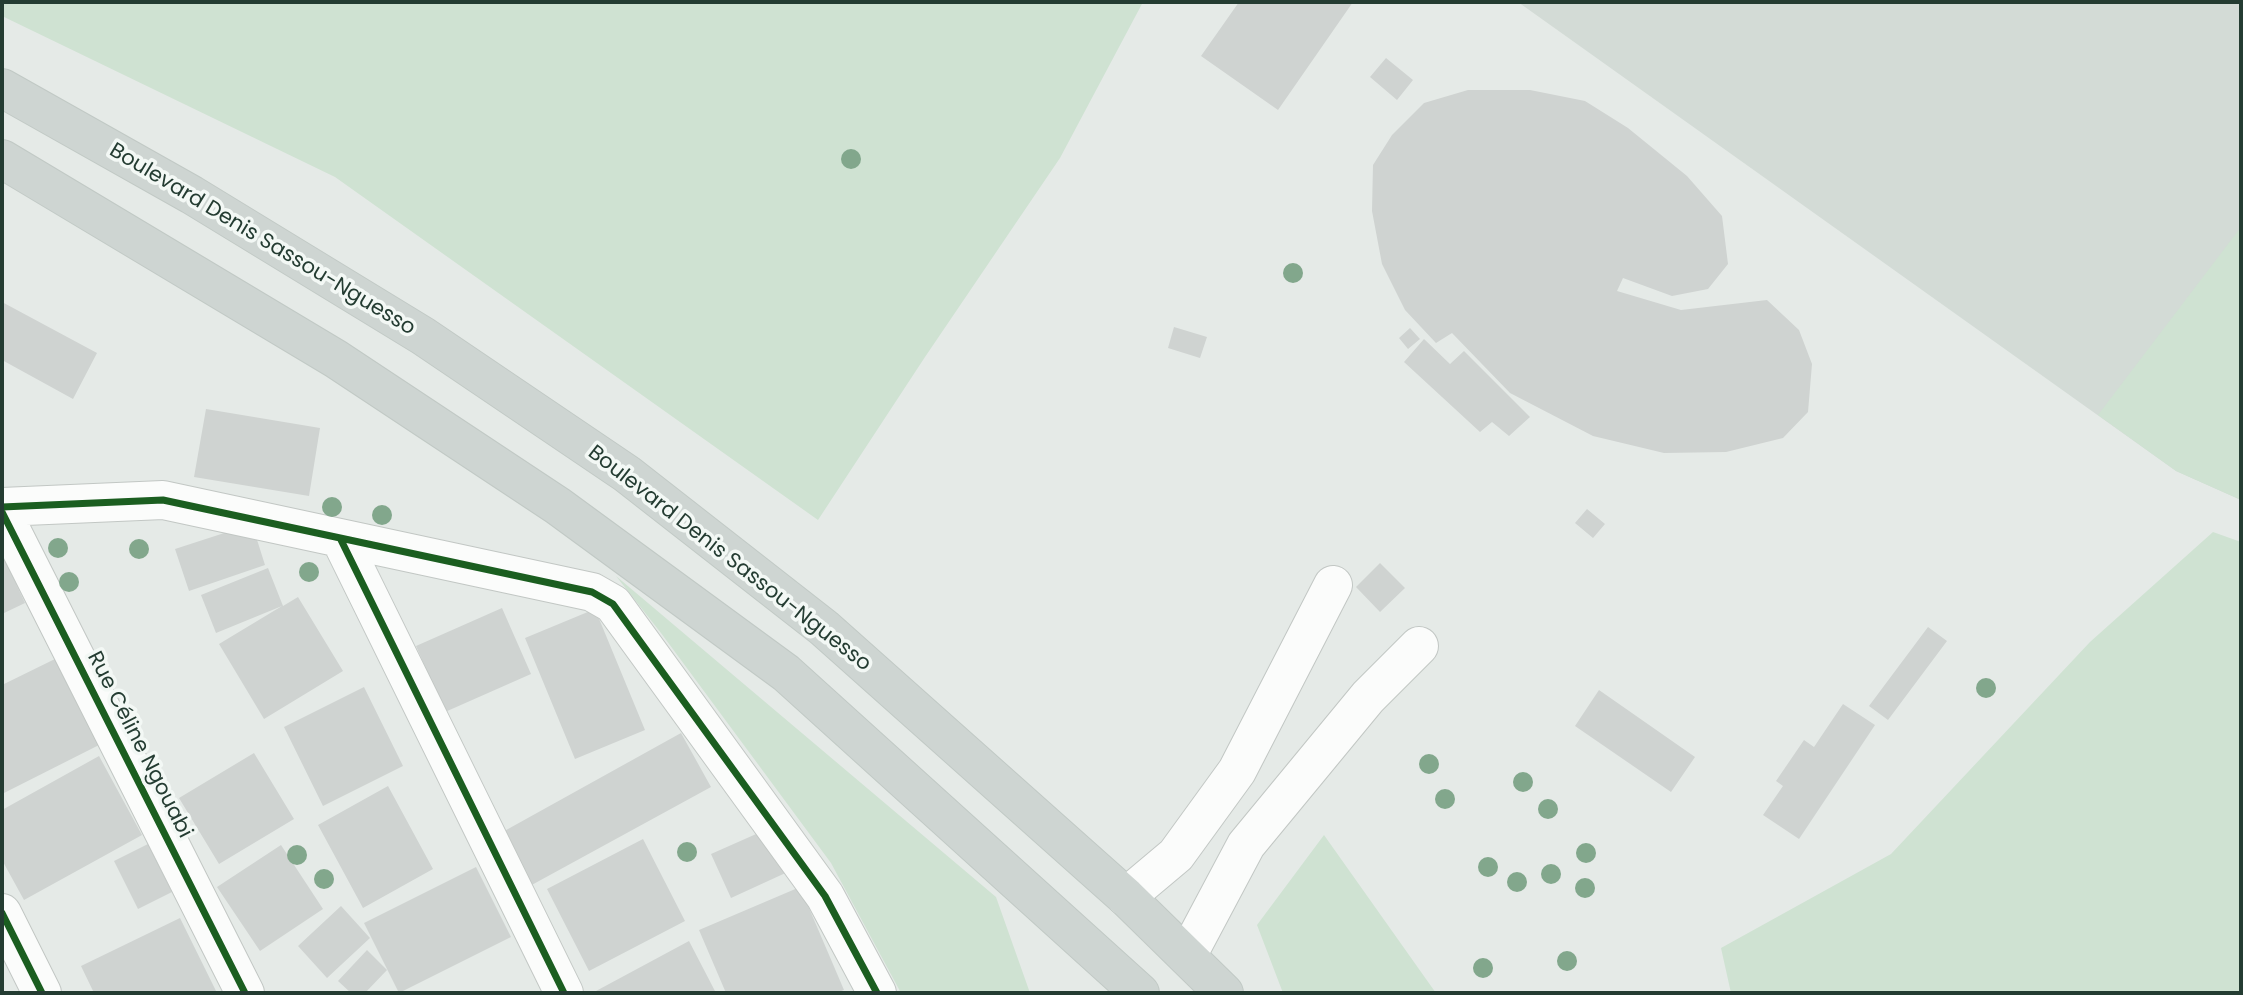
<!DOCTYPE html>
<html>
<head>
<meta charset="utf-8">
<style>
  body { margin:0 }
  #map { position:relative; width:2243px; height:995px; overflow:hidden; background:#e5eae7; font-family:Poppins,sans-serif }
  canvas { display:block }
  .frame { position:absolute; inset:0; border:4px solid #243c32; pointer-events:none }
</style>
</head>
<body>
<div id="map">
<canvas width="2243" height="995"></canvas>
<div class="frame"></div>
</div>
<script>
const g = document.querySelector('canvas').getContext('2d');
g.lineJoin = 'round';
function fillPath(path, color) { g.fillStyle = color; g.fill(path, 'evenodd'); }
function trace(path, color, width, dash) { g.strokeStyle = color; g.lineWidth = width; g.lineCap = dash ? 'butt' : 'round'; g.setLineDash(dash || []); g.stroke(path); }
function write(font, color, halo, rows, align = 'center') {
  g.font = font + ' Poppins,sans-serif'; g.lineWidth = 7; g.setLineDash([]); g.textBaseline = 'middle'; g.strokeStyle = halo; g.fillStyle = color; for (const [text, x, y, turn = 0] of rows) {
    g.save(); g.translate(x, y); g.rotate((+turn || 0) * Math.PI / 180); g.textAlign = isNaN(turn) ? turn : align; if (halo) g.strokeText(text, 0, 0); g.fillText(text, 0, 0); g.restore();
  }
}
const built = new Path2D(`
  M1518 2H2241V500L2176 471Z`);
const green = new Path2D(`
  M2 2H1143L1060 158 925 357 818 520 335 177 2 16Z
  M2241 227V500L2176 471 2098 415Z
  M2213 532 2241 542V993H1731L1721 948 1891 854 2090 642Z
  M616 576 996 897 1030 993H901L831 863 661 633Z
  M1324 835 1426 979 1436 993H1283L1257 925Z`);
const building = new Path2D(`
  M1239 2H1353L1278 110 1201 56Z
  M1386 58 1413 80 1397 100 1370 77Z
  M1468 90H1530L1585 101 1628 128 1687 176 1722 216 1728 264 1708 289 1672 296 1623 278 1617 291 1681 310 1767 300 1799 330 1812 364 1808 412 1783 438 1726 452 1664 453 1593 436 1510 393 1452 333 1436 343 1405 310 1382 264 1372 211 1373 165 1392 135 1424 103Z
  M2 302 97 353 73 399 2 360Z
  M1174 327 1207 337 1200 358 1168 348Z
  M1410 328 1420 339 1408 349 1399 338Z
  M1424 339 1450 364 1464 351 1530 417 1509 436 1492 422 1480 432 1404 362Z
  M206 409 320 428 309 496 194 477Z
  M1587 509 1605 524 1593 538 1575 523Z
  M252 524 265 565 189 591 175 549Z
  M2 554 25 603 2 614Z
  M1380 563 1405 588 1380 612 1356 587Z
  M268 568 283 606 298 597 343 671 264 719 219 644 282 606 216 633 201 595Z
  M502 608 531 674 445 712 416 646Z
  M595 609 645 730 575 759 525 638Z
  M1928 627 1947 641 1888 720 1869 706Z
  M57 658 101 744 2 794V685Z
  M364 687 403 766 323 806 284 727Z
  M1599 690 1695 757 1671 792 1575 726Z
  M1843 704 1875 725 1799 839 1763 815 1783 786 1776 781 1804 740 1814 747Z
  M681 733 711 787 528 887 499 834Z
  M254 753 294 819 219 864 179 798Z
  M99 756 142 835 24 900 2 860V810Z
  M388 786 433 869 363 908 318 825Z
  M772 827 792 870 731 898 711 854Z
  M643 839 685 921 589 971 547 889Z
  M148 844 172 892 138 909 114 861Z
  M281 845 323 909 260 951 217 887Z
  M476 867 511 937 399 993 364 923Z
  M800 887 844 990 836 993H726L699 930Z
  M341 906 370 938 327 978 298 946Z
  M180 918 217 993H94L81 966Z
  M689 941 716 993H597L596 991Z
  M367 950 387 970 365 993H351L338 981Z`);
const minor = new Path2D(`
  M2 507 163 500 592 592 613 604 825 896 877 993
  M2 512 245 993
  M341 540 564 993
  M1126 897 1176 855 1237 771 1333 585
  M2 913 42 993
  M1187 956 1246 845 1368 697 1419 646`);
const major = new Path2D(`
  M2 88 192 195 423 336 627 474 824 628 1126 897 1224 993
  M2 159 336 359 558 506 786 673 1140 993`);
const cycleway = new Path2D(`
  M2 507 163 500 592 592 613 604 825 896 877 993
  M2 512 245 993
  M341 540 564 993
  M2 913 42 993`);
const trees = [
  [851,159],
  [1293,273],
  [332,507],
  [382,515],
  [58,548],
  [139,549],
  [309,572],
  [69,582],
  [1986,688],
  [1429,764],
  [1523,782],
  [1445,799],
  [1548,809],
  [687,852],
  [1586,853],
  [297,855],
  [1488,867],
  [1551,874],
  [324,879],
  [1517,882],
  [1585,888],
  [1567,961],
  [1483,968]
];
const streetNames = [
  ["Boulevard Denis Sassou-Nguesso",262,240,31],
  ["Boulevard Denis Sassou-Nguesso",729,559,38],
  ["Rue Céline Ngouabi",139,745,63]
];
fillPath(built, '#d3dbd6');
fillPath(green, '#cfe2d2');
fillPath(building, '#cfd3d1');
trace(minor, '#c2c7c4', 40);
trace(major, '#c1c9c5', 40);
trace(minor, '#fbfcfb', 38);
trace(major, '#ced5d2', 38);
trace(cycleway, '#1b5e20', 7);
g.fillStyle = '#82a78c';
for (const [x, y] of trees) { g.beginPath(); g.arc(x, y, 10, 0, 2 * Math.PI); g.fill(); }
write('21px', '#243c32', '#f3f8f5', streetNames);
</script>
</body>
</html>
